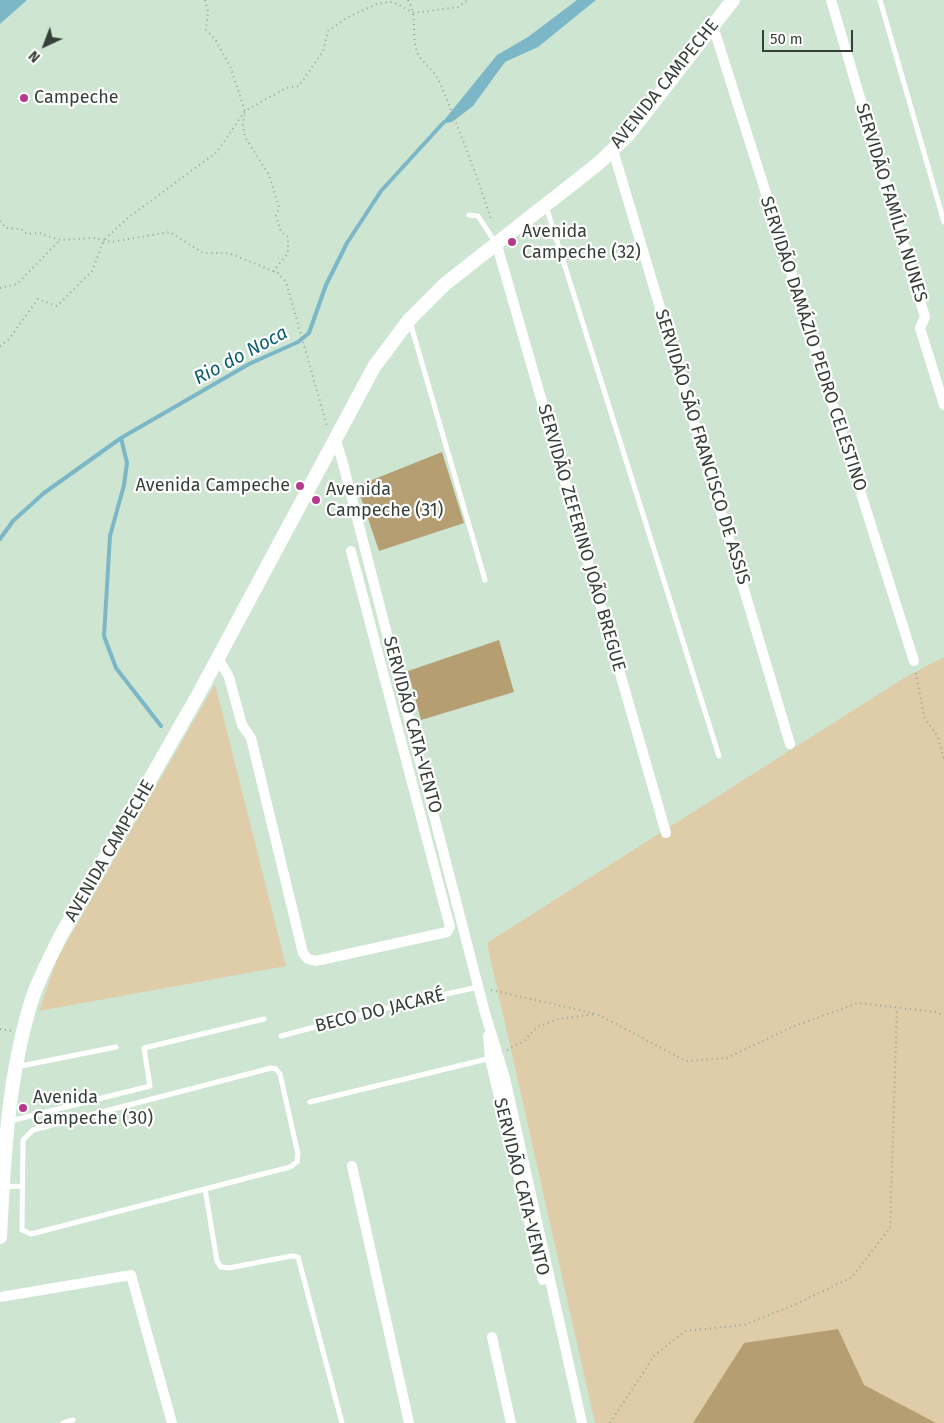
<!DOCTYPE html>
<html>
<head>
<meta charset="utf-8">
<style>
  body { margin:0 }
  #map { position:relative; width:944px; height:1423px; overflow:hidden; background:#cee5d2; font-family:"Fira Sans",sans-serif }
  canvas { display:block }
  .north { position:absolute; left:20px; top:20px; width:50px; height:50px; -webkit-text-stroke:4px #fff; paint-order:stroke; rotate:223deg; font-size:14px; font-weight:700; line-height:20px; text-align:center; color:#363f38 }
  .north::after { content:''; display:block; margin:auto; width:18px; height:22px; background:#363f38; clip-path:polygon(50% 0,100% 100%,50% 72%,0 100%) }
  .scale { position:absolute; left:762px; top:30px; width:91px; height:22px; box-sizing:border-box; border:2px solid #363f38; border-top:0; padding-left:6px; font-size:15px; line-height:18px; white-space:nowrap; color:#363f38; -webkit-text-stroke:4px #fff; paint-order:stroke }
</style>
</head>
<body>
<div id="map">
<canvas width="944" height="1423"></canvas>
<div class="north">N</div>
<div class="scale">50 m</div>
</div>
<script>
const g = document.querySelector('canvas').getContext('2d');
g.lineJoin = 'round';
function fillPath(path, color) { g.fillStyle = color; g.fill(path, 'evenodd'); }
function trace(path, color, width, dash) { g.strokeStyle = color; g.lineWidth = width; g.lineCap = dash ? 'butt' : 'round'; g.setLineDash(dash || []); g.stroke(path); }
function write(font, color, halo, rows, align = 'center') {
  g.font = font + ' "Fira Sans",sans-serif'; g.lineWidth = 4.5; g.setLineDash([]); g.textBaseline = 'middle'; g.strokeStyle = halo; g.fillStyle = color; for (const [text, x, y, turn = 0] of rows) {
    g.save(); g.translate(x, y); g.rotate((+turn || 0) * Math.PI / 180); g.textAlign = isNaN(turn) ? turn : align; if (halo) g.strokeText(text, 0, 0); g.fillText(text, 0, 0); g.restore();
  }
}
const green = new Path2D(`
  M944 657V1423H595L487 943 904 678Z
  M215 684 286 966 39 1011 57 959Z`);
const forest = new Path2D(`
  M442 452 464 523 379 551 357 486Z
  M499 640 514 692 421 720 408 671Z
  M838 1329 864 1385 936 1423H693L744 1343Z`);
const water = new Path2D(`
  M0 0H27L0 24Z
  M577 0H596L538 47 505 62 473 106 452 122 441 124 497 55 528 37Z`);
const stream = new Path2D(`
  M121 438 127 463 124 485 110 536 104 636 116 668 161 726
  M0 539 13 521 44 493 121 438 249 364 298 342 309 333 326 285 347 243 381 191 444 122`);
const path = new Path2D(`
  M205 0 208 11 206 30 215 39 230 66 245 111 243 125 245 137 269 175 279 207 276 216 281 232 288 237V253L273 272
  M408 0C418 16 411 35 417 52 421 62 433 69 438 79 458 125 475 171 491 219
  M0 221 6 228 21 229 27 234 39 233 60 240 94 238 111 242 170 232 203 253H229L278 273 286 282 327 426
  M0 288 17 284 60 240
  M0 346 9 339 38 299 57 306 92 271 104 240 129 217 217 152 245 111 286 88 299 86 323 51 328 31 348 17 379 3 393 2 414 13 458 7 468 0
  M916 673 924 717 938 737 944 760
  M491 990 597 1014 686 1061 727 1058 792 1027 858 1003 936 1012 944 1016
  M0 1029 11 1031
  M507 1050 524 1041 537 1027 559 1019 595 1014
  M610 1423 654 1356 685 1331 744 1325 794 1305 852 1277 890 1228 897 1008`);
const lane = new Path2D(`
  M880 0 944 222
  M546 206 719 756
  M469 215 478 216 495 242
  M410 322 485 580
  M281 1036 406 1003 478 987
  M16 1067 116 1047
  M271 1068 276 1069 280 1074 298 1154 297 1162 290 1167 31 1234 22 1230 23 1140 33 1130Z
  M310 1102 491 1058
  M10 1121 150 1086 144 1048 264 1019
  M3 1187 21 1186
  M205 1189 217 1261 221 1267 229 1268 291 1256 298 1257 342 1423
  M63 1423 73 1420`);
const street = new Path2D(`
  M831 0 925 317 920 328 944 405
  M713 26 914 661
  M613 150 790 744
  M496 242 666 833
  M335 438 342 460 485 1013 505 1078 582 1423
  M218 658 229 677 242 725 251 738 303 953 308 959 316 961 447 932 450 927 351 551
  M488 1036 490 1059 543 1280
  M352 1166 409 1423
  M0 1297 131 1275 172 1423
  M492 1337 511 1423`);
const secondary = new Path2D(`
  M0 1237C4 1156 8 1074 33 996 40 976 51 956 60 937L197 697 374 367 409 320 445 284 599 163 628 135 733 0`);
const markers = [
  [24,98,5,"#b53a8b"],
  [512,242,5,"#b53a8b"],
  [300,486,5,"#b53a8b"],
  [316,500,5,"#b53a8b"],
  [23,1108,5,"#b53a8b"]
];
const streetNames = [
  ["AVENIDA CAMPECHE",665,84,-51],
  ["SERVIDÃO FAMÍLIA NUNES",891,203,73],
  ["SERVIDÃO DAMÁZIO PEDRO CELESTINO",813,344,72],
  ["SERVIDÃO SÃO FRANCISCO DE ASSIS",702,447,73],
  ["SERVIDÃO ZEFERINO JOÃO BREGUE",581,538,74],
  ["SERVIDÃO CATA-VENTO",412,725,75],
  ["AVENIDA CAMPECHE",110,851,-60],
  ["BECO DO JACARÉ",380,1011,-14],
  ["SERVIDÃO CATA-VENTO",521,1187,76]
];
const poiNames = [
  ["Campeche",34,98],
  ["Avenida",522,232],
  ["Campeche (32)",522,253],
  ["Avenida Campeche",290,486,"right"],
  ["Avenida",326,490],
  ["Campeche (31)",326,511],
  ["Avenida",33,1098],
  ["Campeche (30)",33,1119]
];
const waterNames = [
  ["Rio do Noca",241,356,-28]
];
fillPath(green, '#dfcca8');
fillPath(forest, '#b59e72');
fillPath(water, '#7cb7c7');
trace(stream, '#7cb7c7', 4);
trace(path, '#92a495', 2, [1, 4]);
trace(lane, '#fff', 5);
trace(street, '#fff', 10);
trace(secondary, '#fff', 14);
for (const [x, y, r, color] of markers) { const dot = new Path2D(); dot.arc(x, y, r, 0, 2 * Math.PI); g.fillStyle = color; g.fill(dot); trace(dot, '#fff', 2); }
write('18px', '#363f38', '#fff', streetNames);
write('18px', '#363f38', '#fff', poiNames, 'left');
write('italic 19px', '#095d6e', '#fff', waterNames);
</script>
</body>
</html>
